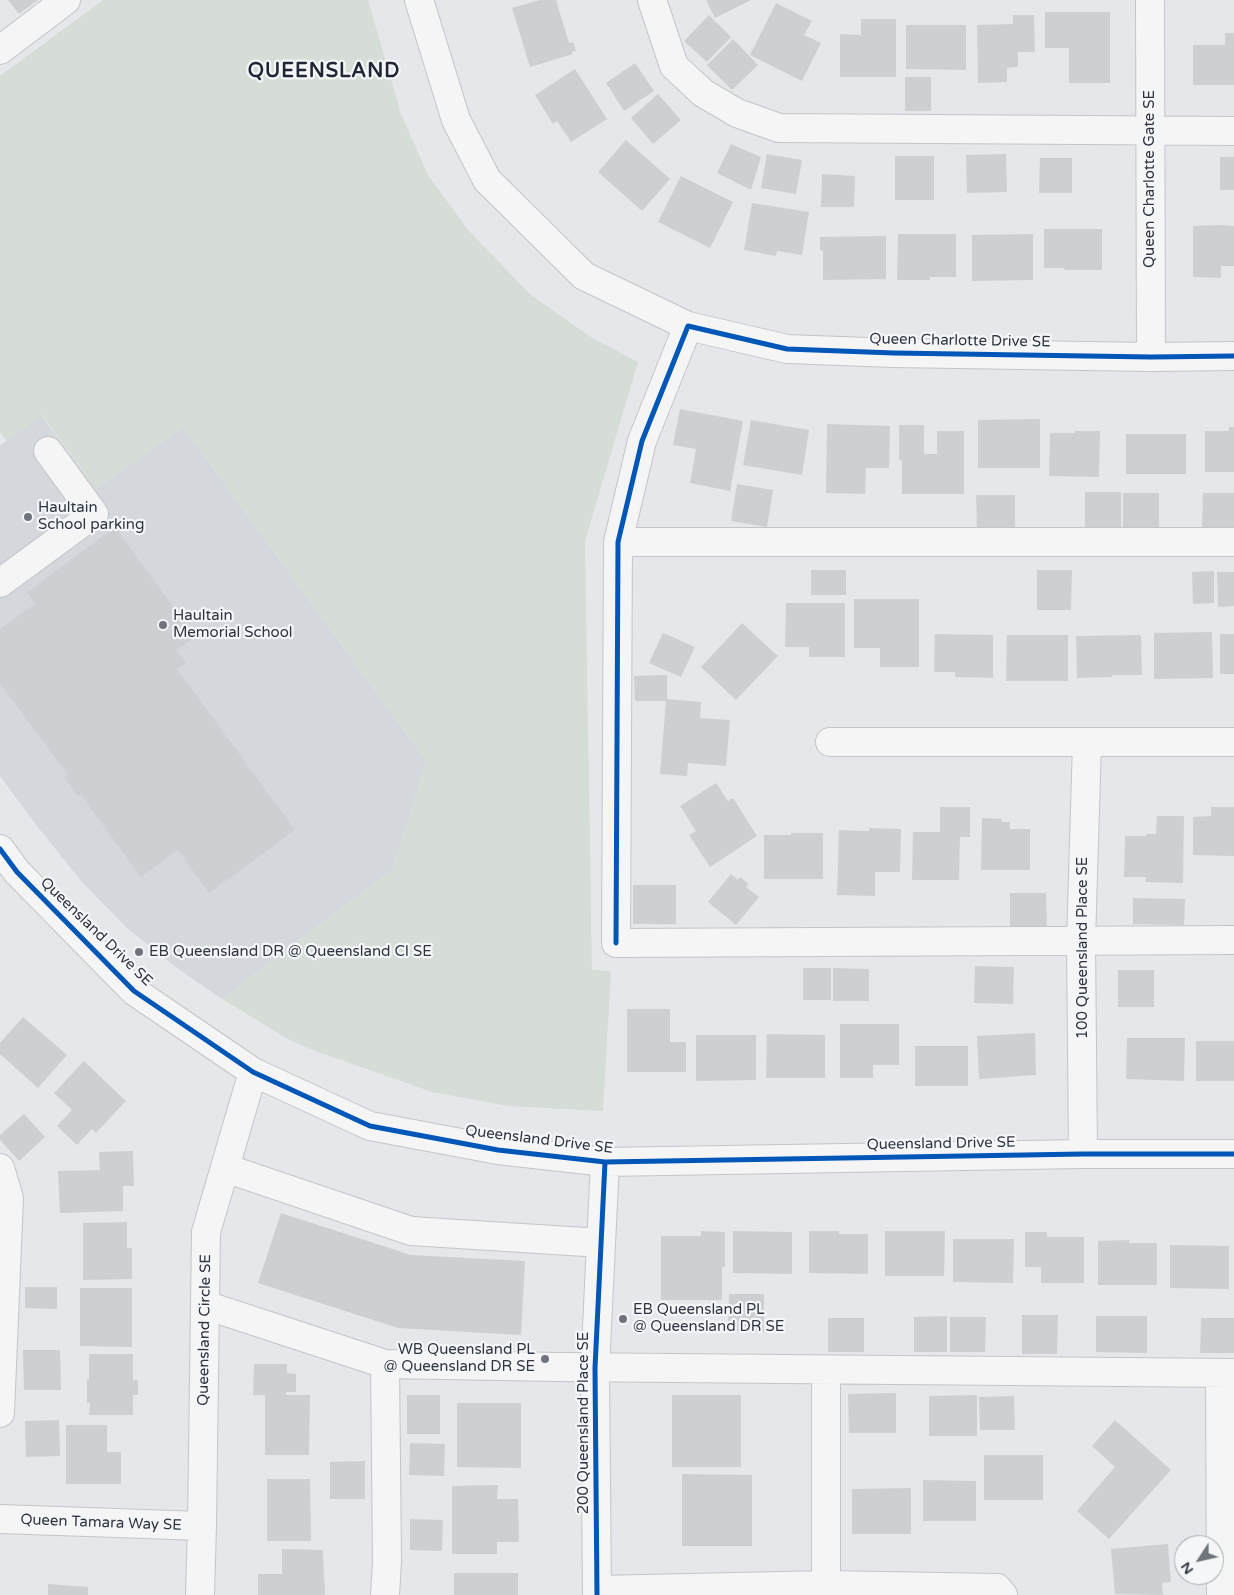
<!DOCTYPE html>
<html>
<head>
<meta charset="utf-8">
<style>
  body { margin:0 }
  #map { position:relative; width:1234px; height:1595px; overflow:hidden; background:#e5e7ea; font-family:"Varela Round",sans-serif }
  canvas { display:block }
  .north { position:absolute; left:1174px; top:1535px; width:50px; height:50px; box-sizing:border-box; background:#f4f6f8; border:1px solid #a5a8af; border-radius:50%; rotate:235deg; font-size:14px; font-weight:700; line-height:20px; text-align:center; color:#2e3441 }
  .north::after { content:''; display:block; margin:auto; width:18px; height:22px; background:#6e737c; clip-path:polygon(50% 0,100% 100%,50% 72%,0 100%) }
</style>
</head>
<body>
<div id="map">
<canvas width="1234" height="1595"></canvas>
<div class="north">N</div>
</div>
<script>
const g = document.querySelector('canvas').getContext('2d');
g.lineJoin = 'round';
function fillPath(path, color) { g.fillStyle = color; g.fill(path, 'evenodd'); }
function trace(path, color, width, dash) { g.strokeStyle = color; g.lineWidth = width; g.lineCap = dash ? 'butt' : 'round'; g.setLineDash(dash || []); g.stroke(path); }
function write(font, color, halo, rows, align = 'center') {
  g.font = font + ' "Varela Round",sans-serif'; g.lineWidth = 4.5; g.setLineDash([]); g.textBaseline = 'middle'; g.strokeStyle = halo; g.fillStyle = color; for (const [text, x, y, turn = 0] of rows) {
    g.save(); g.translate(x, y); g.rotate((+turn || 0) * Math.PI / 180); g.textAlign = isNaN(turn) ? turn : align; if (halo) g.strokeText(text, 0, 0); g.fillText(text, 0, 0); g.restore();
  }
}
const built = new Path2D(`
  M41 415 96 489 183 427 426 761 393 869 222 999 177 968 126 927 82 882 37 826 0 776V446Z`);
const green = new Path2D(`
  M103 0H368L401 114 428 175 468 230 531 295 591 337 638 362 585 541 592 970 611 971 603 1111 508 1106 432 1092 310 1049 286 1038 222 999 393 869 426 761 183 427 96 489 42 415 7 441 0 432V76Z`);
const building = new Path2D(`
  M8 0H38L19 14Z
  M540 0H556L569 43 573 42 576 51 572 52 573 54 530 67 512 8Z
  M706 0H751L715 18Z
  M776 3 812 21 804 35 821 43 802 81 750 55Z
  M1045 12H1110V83H1069V48H1045Z
  M709 15 731 37 707 62 684 41Z
  M1013 15H1034L1035 52H1018V67L1007 68V82L978 83 977 25 1013 24Z
  M861 19H896V77H840V34L861 35Z
  M906 25H966V70L906 69Z
  M1225 33H1234V85H1193V45H1225Z
  M733 39 758 65 732 90 707 65Z
  M635 63 654 91 624 111 606 83Z
  M575 69 607 119 571 142 557 121 553 124 535 95Z
  M905 77H931V111H905Z
  M658 94 681 120 653 144 631 118Z
  M626 140 670 179 642 211 598 172Z
  M731 144 761 157 751 190 717 173Z
  M767 154 802 160 796 194 761 188Z
  M1006 154 1007 192 967 193 966 155Z
  M895 156H934V200H895Z
  M1220 157H1234V190H1220Z
  M1040 158H1072V193H1039Z
  M822 174 855 176 854 207H821Z
  M681 176 733 202 710 248 658 222Z
  M752 203 809 212 802 255 777 251 776 256 744 250Z
  M1221 225 1234 226V266H1221V278L1193 277V226Z
  M1044 229H1102V270H1065L1064 268H1044Z
  M898 234H956V277H930V280H897Z
  M1033 234V280L972 281V235Z
  M886 236V279L823 280V251L820 250V237Z
  M680 409 743 421 730 491 690 483 696 449 673 445Z
  M1040 419V468H978V420Z
  M751 420 809 430 802 475 743 465Z
  M827 424 890 426 889 468H866L865 494 826 493Z
  M899 425H924V454H937V431H964V494H902V460H899Z
  M1229 427H1234V472H1205V431H1229Z
  M1075 431H1100L1099 477 1049 476 1050 433H1075Z
  M1126 434H1186V474H1126Z
  M737 484 773 490 767 527 731 521Z
  M1085 492H1121V529H1085Z
  M1123 493H1159V529H1123Z
  M1203 493H1234V527H1202Z
  M976 495H1015V530H977Z
  M115 527 195 637 176 650 186 663 177 669 295 830 209 893 178 850 141 877 81 795 78 796 69 784 64 777 68 775 0 683V629L35 604 27 592Z
  M811 570H846V595H811Z
  M1037 570H1072L1071 610H1037Z
  M1214 571V603L1193 604 1192 572Z
  M1217 572H1234V606L1218 607Z
  M854 599H919V667H880V648H854Z
  M786 603H845V657H809V647H785Z
  M742 623 778 656 736 700 701 667Z
  M1212 632 1213 678 1154 679V633Z
  M663 633 695 647 681 677 649 663Z
  M935 634 993 635V678L955 677V672H934Z
  M1220 634H1234V674H1220Z
  M1007 635H1068V681H1006Z
  M1141 635 1142 675H1112V677L1077 678 1076 636Z
  M667 675V699L701 702 700 718 730 720 726 766 688 763 687 776 660 774 666 701H635L634 676Z
  M716 783 728 801 733 798 757 836 710 867 689 835 696 831 680 806Z
  M940 807H970V837H960L959 880H912L913 832H940Z
  M1211 807H1234V856L1193 855V817L1211 816Z
  M1157 816H1184L1183 883 1145 882 1146 877H1124L1125 836H1146V834H1156Z
  M982 818 1002 819V822H1010V829H1030V870H981Z
  M869 828 901 829 900 872H875V896L837 895 839 830 869 831Z
  M791 833H823V879H764V835H791Z
  M731 874 738 880 740 877 749 884 746 887 759 897 736 925 708 902Z
  M633 885H676V924H633Z
  M1010 893H1046L1047 927H1010Z
  M1133 898 1185 899 1184 925 1133 924Z
  M975 966 1014 967 1013 1004 974 1003Z
  M803 968H831V1000H803Z
  M833 968 869 969V1001H833Z
  M1118 970H1154V1007H1118Z
  M627 1009H670V1042H686V1072H627Z
  M23 1017 67 1055 38 1088 0 1054V1043Z
  M840 1024H899V1065H873V1078H840Z
  M1035 1033 1036 1075 979 1079 977 1036Z
  M767 1034 825 1035V1078H766Z
  M696 1035H756V1080L696 1081Z
  M1127 1038H1185L1184 1081 1126 1079Z
  M1196 1041H1234V1081H1196Z
  M915 1046H968V1086H915Z
  M84 1061 126 1101 96 1133 92 1129 77 1145 57 1126 72 1110 54 1093Z
  M24 1114 45 1137 19 1161 0 1140V1135Z
  M133 1151 134 1186H123V1211L60 1213 58 1171 100 1170 99 1152Z
  M281 1213 411 1255 525 1261 521 1335 398 1328 258 1283Z
  M127 1222V1248H132V1279L83 1280V1223Z
  M701 1231 725 1232V1267H722V1300H661V1236H701Z
  M733 1231 792 1232V1274L733 1273Z
  M809 1231H839V1234H868V1274L809 1273Z
  M885 1231H945L944 1276H885Z
  M1025 1232H1047V1237H1084V1283H1041V1267H1025Z
  M953 1239H1014L1013 1283 953 1282Z
  M1129 1240V1243H1157V1285H1098V1241Z
  M1170 1245 1229 1246V1289L1170 1288Z
  M25 1287H57V1309L25 1308Z
  M80 1288H132V1347L80 1346Z
  M729 1294H764V1332L728 1331Z
  M1022 1315H1058L1057 1354H1022Z
  M947 1316V1352H914V1317Z
  M1096 1316H1147V1353L1096 1352Z
  M950 1317H986L985 1352H950Z
  M828 1318H864V1352H828Z
  M1201 1318H1234V1353H1200Z
  M23 1350H60L61 1390H24Z
  M89 1354H133V1380H138V1395H133V1415H89L90 1403H87V1379H89Z
  M254 1364H287V1373L296 1374V1392H286V1395H310L309 1455H265V1395H253Z
  M896 1393V1433H849L848 1394Z
  M407 1395H440V1434H407Z
  M672 1395H741V1467H672Z
  M977 1395V1436H929V1396Z
  M1014 1396 1015 1430H980L979 1397Z
  M457 1403H521V1468L457 1467Z
  M59 1420 60 1456 26 1457 25 1421Z
  M1115 1420 1171 1470 1109 1539 1077 1511 1115 1467 1092 1446Z
  M66 1425H107V1452H121V1484H66Z
  M410 1443 445 1444 444 1476 409 1475Z
  M984 1455H1043V1500H984Z
  M365 1461V1499H330V1462Z
  M682 1474 752 1475V1546H682Z
  M267 1479H310L311 1541H267Z
  M923 1480 976 1481V1521H923Z
  M498 1485 497 1499H518L519 1542H497V1554H452V1486Z
  M911 1488V1534H852V1489Z
  M410 1519 443 1520 442 1551 410 1550Z
  M1168 1544 1171 1582 1162 1583 1163 1595 1115 1594 1111 1549Z
  M282 1549 323 1550 324 1581 325 1582V1595H258V1574H282Z
  M454 1573H518V1595H454Z
  M48 1584 88 1587V1595H48Z`);
const minor = new Path2D(`
  M419 0 456 120 487 180 584 276 688 326 787 349 894 353 1151 357 1234 356
  M652 0 674 66 703 93 737 113 779 128 1234 131
  M1150 0 1151 357
  M0 50 66 0
  M688 326 642 441 618 542 616 943 1234 940
  M618 542H1234
  M0 583 94 514 48 451
  M830 742H1234
  M0 849 17 872 134 991 253 1072 370 1126 498 1150 605 1162 1083 1154H1234
  M1083 1154 1081 941 1087 743
  M0 1168 9 1198 0 1413
  M225 1168 411 1231 601 1243
  M205 1305 385 1364 559 1367 1234 1373
  M385 1364 387 1562 385 1595
  M826 1370V1595
  M1220 1373 1221 1595
  M0 1519 202 1526
  M598 1590 826 1585 997 1588 1003 1595
  M200 1595 202 1526 206 1232 253 1072
  M597 1595 595 1368 605 1162`);
const cycleway = new Path2D(`
  M0 849 17 872 134 991 253 1072 370 1126 498 1150 605 1162 1083 1154H1234
  M616 943 618 542 642 441 688 326 787 349 894 353 1151 357 1234 356
  M597 1595 595 1368 605 1162`);
const markers = [
  [28,517,5,"#6e737c"],
  [163,625,5,"#6e737c"],
  [139,952,5,"#6e737c"],
  [623,1319,5,"#6e737c"],
  [545,1359,5,"#6e737c"]
];
const streetNames = [
  ["Queen Charlotte Gate SE",1150,179,-90],
  ["Queen Charlotte Drive SE",960,341,1],
  ["Queensland Drive SE",96,932,44],
  ["100 Queensland Place SE",1083,948,-90],
  ["Queensland Drive SE",539,1140,7],
  ["Queensland Drive SE",941,1144,-1],
  ["Queensland Circle SE",205,1330,-89],
  ["200 Queensland Place SE",584,1423,-90],
  ["Queen Tamara Way SE",101,1523,2]
];
const poiNames = [
  ["Haultain",38,508],
  ["School parking",38,525],
  ["Haultain",173,616],
  ["Memorial School",173,633],
  ["EB Queensland DR @ Queensland CI SE",149,952],
  ["EB Queensland PL",633,1310],
  ["@ Queensland DR SE",633,1327],
  ["WB Queensland PL",535,1350,"right"],
  ["@ Queensland DR SE",535,1367,"right"]
];
const districtNames = [
  ["QUEENSLAND",324,72]
];
fillPath(built, '#d4d7dc');
fillPath(green, '#d6ddd7');
fillPath(building, '#cecfd2');
trace(minor, '#c4c5c8', 30);
trace(minor, '#f5f5f6', 28);
trace(cycleway, '#0057b8', 5);
for (const [x, y, r, color] of markers) { const dot = new Path2D(); dot.arc(x, y, r, 0, 2 * Math.PI); g.fillStyle = color; g.fill(dot); trace(dot, '#f4f6f8', 2); }
write('15px', '#2e3441', '#f4f6f8', streetNames);
write('15px', '#2e3441', '#f4f6f8', poiNames, 'left');
g.letterSpacing = '1px';
write('bold 20px', '#202633', '#f4f6f8', districtNames);
g.letterSpacing = '0px';
</script>
</body>
</html>
